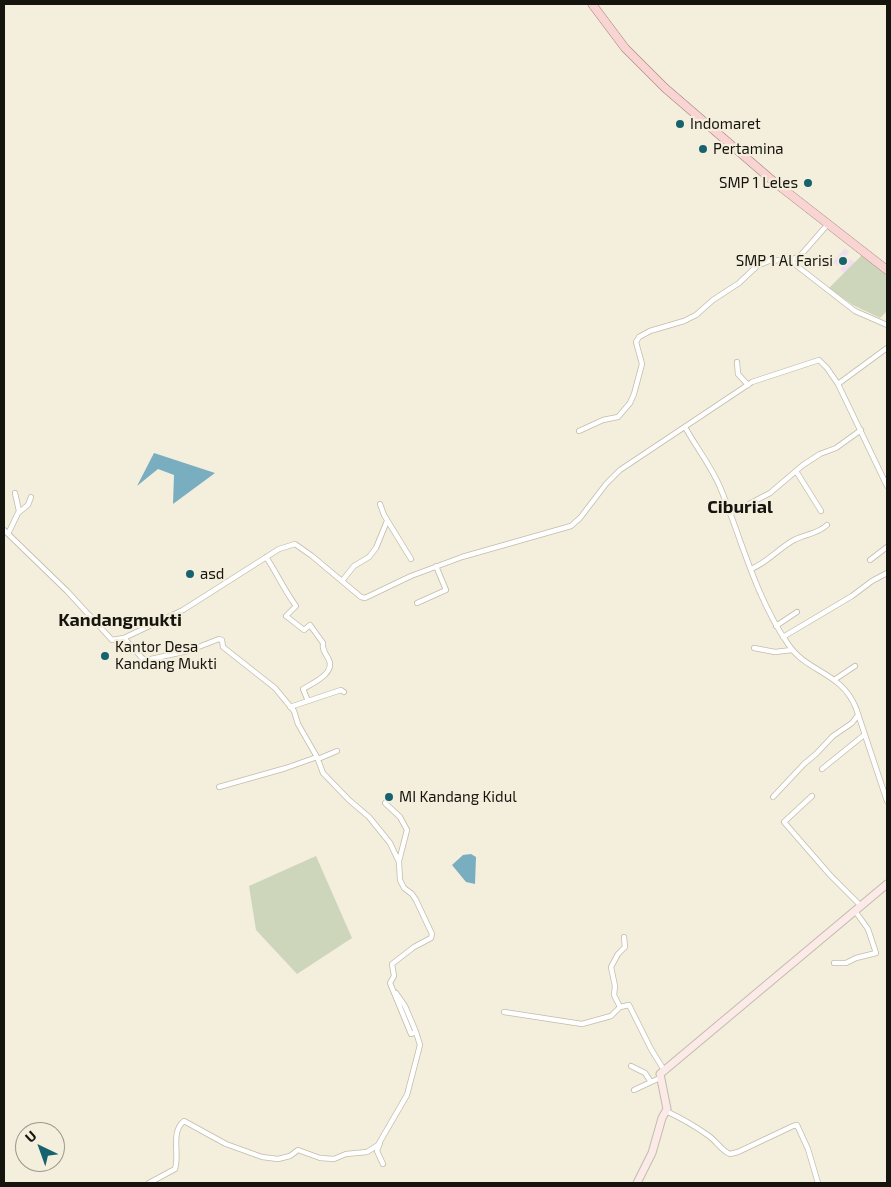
<!DOCTYPE html>
<html>
<head>
<meta charset="utf-8">
<style>
  body { margin:0 }
  #map { position:relative; width:891px; height:1187px; overflow:hidden; background:#f4eedc; font-family:"Exo 2",sans-serif }
  canvas { display:block }
  .frame { position:absolute; inset:0; border:5px solid #16140e; pointer-events:none }
  .north { position:absolute; left:15px; top:1122px; width:50px; height:50px; box-sizing:border-box; background:#f4eedc; border:1px solid #9b978a; border-radius:50%; rotate:318deg; font-size:14px; font-weight:700; line-height:20px; text-align:center; color:#16140e }
  .north::after { content:''; display:block; margin:auto; width:18px; height:22px; background:#16626e; clip-path:polygon(50% 0,100% 100%,50% 72%,0 100%) }
</style>
</head>
<body>
<div id="map">
<canvas width="891" height="1187"></canvas>
<div class="frame"></div>
<div class="north">U</div>
</div>
<script>
const g = document.querySelector('canvas').getContext('2d');
g.lineJoin = 'round';
function fillPath(path, color) { g.fillStyle = color; g.fill(path, 'evenodd'); }
function trace(path, color, width, dash) { g.strokeStyle = color; g.lineWidth = width; g.lineCap = dash ? 'butt' : 'round'; g.setLineDash(dash || []); g.stroke(path); }
function write(font, color, halo, rows, align = 'center') {
  g.font = font + ' "Exo 2",sans-serif'; g.lineWidth = 4.5; g.setLineDash([]); g.textBaseline = 'middle'; g.strokeStyle = halo; g.fillStyle = color; for (const [text, x, y, turn = 0] of rows) {
    g.save(); g.translate(x, y); g.rotate((+turn || 0) * Math.PI / 180); g.textAlign = isNaN(turn) ? turn : align; if (halo) g.strokeText(text, 0, 0); g.fillText(text, 0, 0); g.restore();
  }
}
const education = new Path2D(`
  M845 248 849 252 845 257 855 262 845 274 840 269 843 265 841 263 837 266 833 262Z`);
const green = new Path2D(`
  M862 255 887 274V311L880 318 853 305 829 288Z
  M316 856 352 938 297 974 256 930 249 886Z`);
const water = new Path2D(`
  M154 453 215 473 173 504 174 475 158 469 137 486Z
  M471 854 476 857 475 884 466 882 452 865 463 855Z`);
const street = new Path2D(`
  M788 259 855 311 887 325
  M887 348 838 384 887 486
  M737 362 738 374 748 385
  M685 427C696 447 711 466 720 487 742 540 755 596 788 644 807 673 841 671 856 708L887 801
  M579 431 603 420 618 417 630 403 634 394 642 364 636 342 639 337 650 331 684 321 696 315 713 300 739 283 757 266 769 261 793 259 800 256 828 224
  M796 471 821 511
  M15 493 19 511
  M380 504 384 515 411 559
  M730 514 770 493 803 465 820 454 836 448 861 430
  M4 530 67 591 112 640 124 638 183 610 279 549 295 544 312 556 361 597 365 598 411 576 462 557 571 526 580 518 606 484 620 470 752 382 819 360 827 368 838 384
  M8 534 18 513 28 505 31 497
  M266 557C277 573 284 590 296 606L286 616 304 630 310 625 323 643C322 649 325 653 328 658 337 673 313 683 303 689L308 701
  M870 560 887 547
  M751 569C767 563 779 548 794 540 805 534 818 534 827 525
  M342 581 354 566 369 557 376 548 387 521
  M417 603 446 590 436 566
  M776 626 797 612
  M783 637 852 596 872 581 887 573
  M124 638 142 658 146 660 188 651 219 639 222 640 223 647 275 688 294 711 298 724 317 757 323 773 349 800 369 817 390 843 399 862 400 880 404 888 412 894 416 900 432 934 431 938 414 947 392 964 394 976 390 983 411 1034 416 1032 420 1045 407 1095 378 1145 367 1152 346 1154 334 1159 320 1158 298 1150 290 1156 278 1159 262 1157 226 1144 184 1121C170 1132 180 1154 175 1169L149 1183
  M754 648 775 652 792 650
  M834 680 855 666
  M290 707 341 690 344 692
  M318 759 337 751
  M822 769 864 735
  M219 787 286 768 317 757
  M812 796 784 822 830 875 861 906
  M773 797 804 764 816 754 833 736 852 723 858 715
  M385 803 400 817 407 830 399 861
  M834 963H846L856 958 876 953 868 929 855 911
  M396 993 405 1006 416 1032
  M620 1007 614 995 615 986 611 967 618 954 625 947 624 937
  M504 1012 582 1024 611 1016 620 1007 629 1005 651 1049 664 1070
  M631 1066 645 1073 651 1082 660 1078
  M634 1090 651 1082
  M666 1111C681 1118 695 1126 709 1136 716 1141 722 1151 730 1154L738 1152 793 1126 797 1125 808 1149 818 1183
  M380 1143 377 1151 383 1164`);
const secondary = new Path2D(`
  M637 1183 652 1153 662 1118 667 1109 660 1074 887 884`);
const primary = new Path2D(`
  M592 4 625 48 665 88 773 181 887 270`);
const markers = [
  [680,124,5,"#16626e"],
  [703,149,5,"#16626e"],
  [808,183,5,"#16626e"],
  [843,261,5,"#16626e"],
  [190,574,5,"#16626e"],
  [105,656,5,"#16626e"],
  [389,797,5,"#16626e"]
];
const poiNames = [
  ["Indomaret",690,124],
  ["Pertamina",713,149],
  ["SMP 1 Leles",798,183,"right"],
  ["SMP 1 Al Farisi",833,261,"right"],
  ["asd",200,574],
  ["Kantor Desa",115,647],
  ["Kandang Mukti",115,664],
  ["MI Kandang Kidul",399,797]
];
const quarterNames = [
  ["Ciburial",740,507],
  ["Kandangmukti",120,620]
];
fillPath(education, '#f0deef');
fillPath(green, '#cdd6ba');
fillPath(water, '#79adc0');
trace(street, '#c2bcab', 6);
trace(secondary, '#c2bcab', 9);
trace(primary, '#a67f7b', 9);
trace(street, '#fff', 4.5);
trace(secondary, '#fceae9', 7);
trace(primary, '#f8d4d3', 8);
for (const [x, y, r, color] of markers) { const dot = new Path2D(); dot.arc(x, y, r, 0, 2 * Math.PI); g.fillStyle = color; g.fill(dot); trace(dot, '#f4eedc', 2); }
write('15px', '#16140e', '#f4eedc', poiNames, 'left');
write('bold 18px', '#16140e', '#f4eedc', quarterNames);
</script>
</body>
</html>
